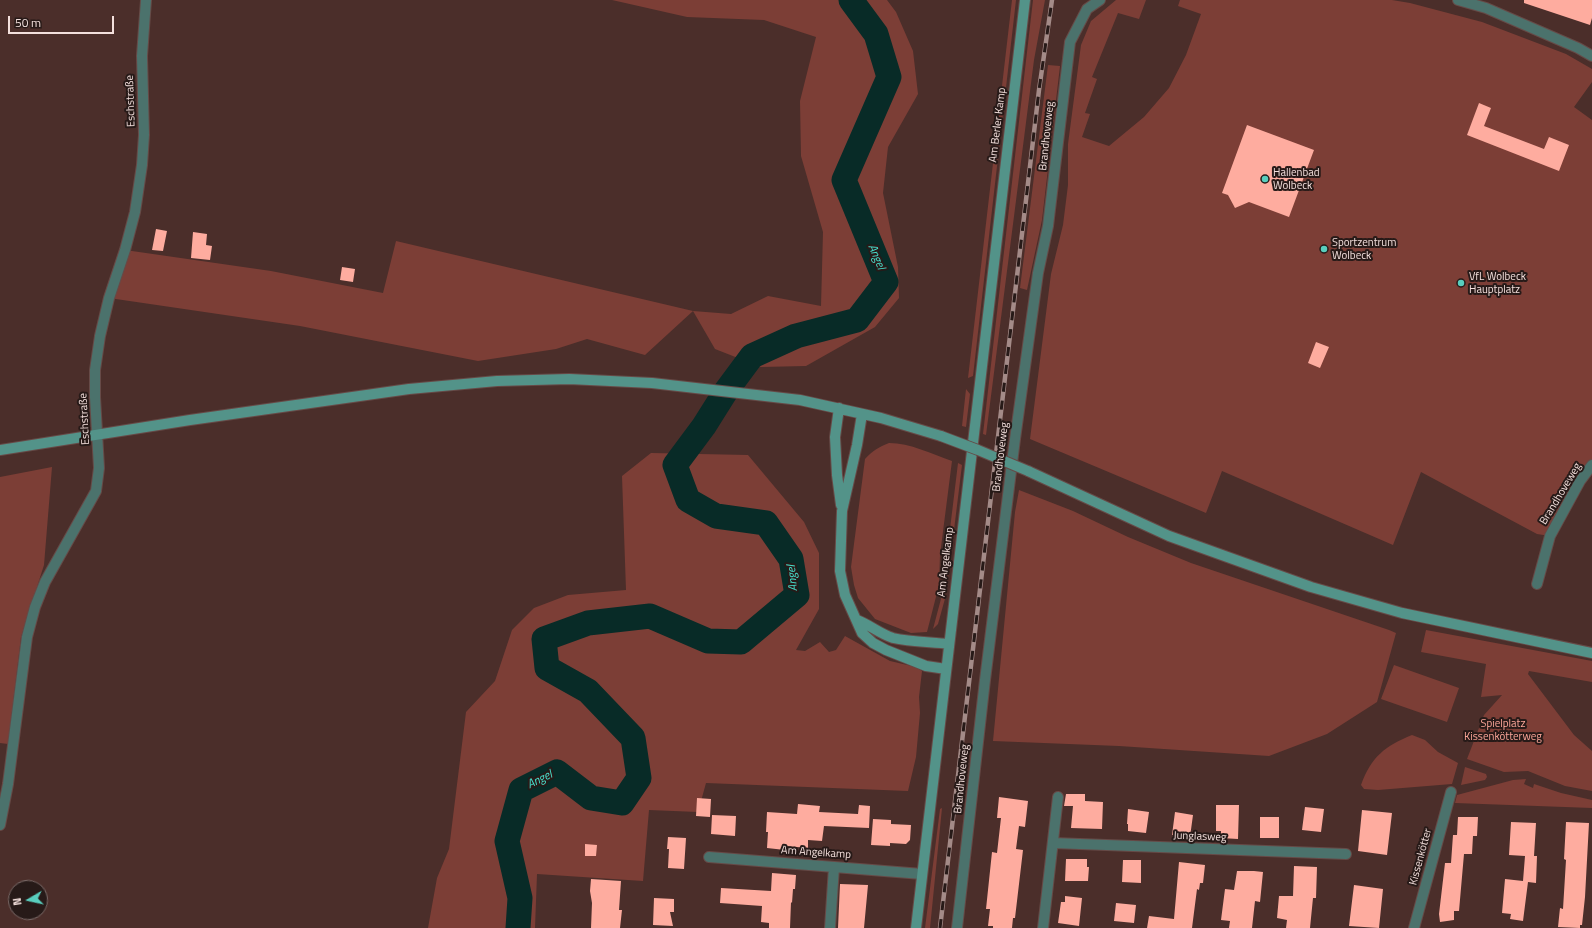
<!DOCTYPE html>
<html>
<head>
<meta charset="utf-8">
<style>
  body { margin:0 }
  #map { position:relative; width:1592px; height:928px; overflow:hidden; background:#4b2e2a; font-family:"Titillium Web",sans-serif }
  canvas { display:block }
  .north { position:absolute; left:8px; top:880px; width:40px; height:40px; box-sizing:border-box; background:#271a18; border:1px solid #796967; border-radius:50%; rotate:261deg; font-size:11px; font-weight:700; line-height:16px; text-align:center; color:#f4e0dd }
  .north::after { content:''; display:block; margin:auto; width:14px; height:18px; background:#59cebe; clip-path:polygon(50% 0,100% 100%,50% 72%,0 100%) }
  .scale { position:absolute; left:8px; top:16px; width:106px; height:18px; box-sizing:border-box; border:2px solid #f4e0dd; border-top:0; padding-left:5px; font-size:12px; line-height:14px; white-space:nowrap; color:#f4e0dd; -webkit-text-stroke:3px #271a18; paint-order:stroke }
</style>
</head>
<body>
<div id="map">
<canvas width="1592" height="928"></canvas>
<div class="north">N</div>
<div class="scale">50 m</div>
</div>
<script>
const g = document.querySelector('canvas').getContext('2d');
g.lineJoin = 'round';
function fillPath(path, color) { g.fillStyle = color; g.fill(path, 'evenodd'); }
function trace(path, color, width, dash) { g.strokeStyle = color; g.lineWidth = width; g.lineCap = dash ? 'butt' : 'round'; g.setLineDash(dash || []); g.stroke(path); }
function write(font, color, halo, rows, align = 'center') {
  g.font = font + ' "Titillium Web",sans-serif'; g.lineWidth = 4; g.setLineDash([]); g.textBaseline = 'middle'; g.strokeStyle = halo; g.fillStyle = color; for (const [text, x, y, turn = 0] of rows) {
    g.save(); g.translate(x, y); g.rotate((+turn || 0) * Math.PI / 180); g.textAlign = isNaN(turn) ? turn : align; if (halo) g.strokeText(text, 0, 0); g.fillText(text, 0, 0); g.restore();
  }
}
const green = new Path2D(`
  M612 0H887L896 12 913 51 918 94 888 147 883 193 898 267 899 298 875 327 806 366 761 367 715 349 693 311 645 355 587 339 556 349 478 361 300 326 109 298 125 250 271 271 383 293 396 241 693 311 731 314 768 296 821 306 823 232 801 156 800 101 816 37 764 20 687 17Z
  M1012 0H1016L973 376 968 378Z
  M1033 0H1045L1034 60 986 435 983 434Z
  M1116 0H1146L1139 19 1118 13 1092 77 1097 79 1085 113 1090 114 1082 137 1109 146 1144 117 1169 88 1186 55 1201 14 1178 6 1180 0H1392L1410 3 1482 22 1566 54 1592 69V82L1574 107 1592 120V465L1550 536 1537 534 1421 472 1393 545 1222 471 1206 513 1030 439 1051 274 1063 225 1068 185V144L1081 45 1091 21Z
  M1048 65 1060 66 1042 220 1027 290 1020 288Z
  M966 389 970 394 966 427 962 426Z
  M889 443C910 443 932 454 952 461L940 555 939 585 927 632 911 633 875 619 858 598 854 585 851 567 865 459C872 451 879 447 889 443Z
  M651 453 748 455 804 522 819 553V609L796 650 805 651 820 642 829 652 836 650 845 636 890 661 916 667 922 671 919 697 920 713 916 757 908 791 706 783 698 812 649 810 643 881 537 874 535 928H428L437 878 449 849 466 712 495 681 512 630 534 608 568 595 626 590 622 476Z
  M958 463 962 465 946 595 938 624 933 629 942 595Z
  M52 467 44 565 21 637 8 744 0 743V477Z
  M1019 490 1073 511 1128 537 1191 563 1389 630 1396 633 1377 702 1327 734 1269 756 1119 746 993 741 1015 512Z
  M1426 630 1592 661V682L1529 671 1528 674 1574 735 1592 751V791L1565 786 1528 771 1504 772 1467 759 1484 715 1502 695 1481 697 1486 664 1421 652Z
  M1394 665 1459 688 1447 722 1381 699Z
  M1412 735 1425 740 1438 752 1458 763 1452 784 1378 790 1364 789 1361 785C1371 757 1385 746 1412 735Z
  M1465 767 1486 774 1487 777 1485 780 1461 785Z
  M1526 779 1524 784 1533 788 1534 784 1561 793 1592 800V808L1455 803 1457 795 1513 780Z
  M942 808 930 928H925L940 809Z`);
const river = new Path2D(`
  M518 928 520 898 507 841 521 790 557 772 591 798 622 803 639 778 633 738 588 691 547 668 544 639 588 623 650 616 708 641 741 642 797 595 791 559 766 523 716 516 688 500 675 465 704 426 726 391 752 356 796 336 857 320 886 282 844 180 889 77 876 34 851 0`);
const building = new Path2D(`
  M1524 0H1592V18L1590 25 1524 3Z
  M1479 103 1491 108 1484 126 1544 149 1549 137 1569 145 1559 171 1467 135Z
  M1247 125 1314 150 1289 217 1249 202 1235 208 1228 195 1222 193Z
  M156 229 167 231 163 251 152 250Z
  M193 232 207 234 206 245 212 246 210 260 191 258Z
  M342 267 355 269 353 282 340 280Z
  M1316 342 1329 347 1320 368 1308 363Z
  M1066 794H1085V801L1103 802 1102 829 1071 828 1073 806H1064Z
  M999 797 1028 801 1025 827 1019 826 1016 849 1023 850 1015 918H1013L1012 928H993V926H988L990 909H986L992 852 997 853 1001 818H997Z
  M697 798 711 799 710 817 696 816Z
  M798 804 820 806 819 812 858 814 859 805 870 806 869 828 824 826 822 841 808 840V848L786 846 785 850 767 848 768 832H766L767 812 797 814Z
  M1216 805H1239L1238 839 1221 838V831H1216Z
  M1305 807 1324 809 1321 832 1302 830Z
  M1128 809 1149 812 1146 833 1128 831V824H1127Z
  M1362 810 1392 813 1387 855 1358 851Z
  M1175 812 1193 815 1190 837 1172 835Z
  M712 815 736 816 735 836 711 834Z
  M1260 817H1279V838H1260Z
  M1458 817H1478L1477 836H1473L1472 854H1464L1459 911H1454V920L1440 922 1439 914 1445 863H1451L1453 835H1457Z
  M873 819 891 820V824L911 825 910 840 906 844 890 843V846L871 845Z
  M1511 822 1536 823 1534 856H1537L1536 883 1528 882 1523 921 1510 919 1511 914 1502 913 1505 879 1523 881 1525 856 1509 855Z
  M1566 822 1589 823 1585 897 1582 925H1580V928L1558 927 1560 908 1563 909 1566 860 1564 859Z
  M668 837 686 838 684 869 668 868 669 849H667Z
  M585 844 597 845 596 856H585Z
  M1066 859H1087V867H1089L1088 881H1065Z
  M1123 860H1141V883L1122 882Z
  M1179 862 1205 865 1203 883H1200L1199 890 1197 889 1192 928H1147L1149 916 1174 919Z
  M1294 866 1317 867 1316 898H1313L1310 928H1286L1287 920 1277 918 1279 896H1293Z
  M1237 871H1254L1263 872 1260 902 1255 901 1252 928H1229L1230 921 1221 920 1225 889 1234 890Z
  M772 873 796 875 795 889H793L792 903 791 902 790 928H769V923L761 922 762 906 720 903 721 888 771 891Z
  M591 879 621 881 619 910H622L620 928H591L592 903 590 891Z
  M840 884 868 885 864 928H838Z
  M1354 885 1383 889 1379 928 1349 926Z
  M1065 896 1082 898 1079 926 1058 923 1061 902H1065Z
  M654 898 674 899V912H670L673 926 653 925Z
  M1116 903 1136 905 1134 923 1114 921Z`);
const street = new Path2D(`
  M1458 0 1486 8 1578 48 1592 56
  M1537 584 1550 536 1580 481 1592 465
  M0 825 8 784 27 637 35 607 45 582 96 491 99 468 95 397V370L100 336 109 298 125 250 135 212 142 165 144 135 142 56 146 0
  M1053 843 1346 854
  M709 857 922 874
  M830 928 834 867
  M957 928 985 680 1015 439 1038 273 1048 226 1070 42 1087 9 1100 0
  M1043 928 1058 797
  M1414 928 1451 792`);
const secondary = new Path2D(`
  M839 408 835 437 837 475 841 505
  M862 414 857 445 842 511 840 571 845 595 862 633 873 643 886 650 926 666 946 669
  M0 450 190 420 409 389 497 381 569 379 652 383 800 400 881 418 941 436
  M1028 471 1169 536 1311 587 1402 613 1592 653
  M857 620C870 625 880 634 893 638 910 642 932 642 949 644
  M916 928 1025 0`);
const rail = new Path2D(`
  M940 928 1039 90 1052 0`);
const secondaryBridge = new Path2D(`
  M941 436 978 450 1028 471`);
const markers = [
  [1265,179,4,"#59cebe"],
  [1324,249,4,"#59cebe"],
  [1461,283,4,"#59cebe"]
];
const streetNames = [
  ["Eschstraße",131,101,-92],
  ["Am Berler Kamp",998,125,-83],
  ["Brandhoveweg",1047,136,-84],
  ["Eschstraße",85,419,-93],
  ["Brandhoveweg",1001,457,-83],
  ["Brandhoveweg",1561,494,-59],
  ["Am Angelkamp",946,562,-83],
  ["Brandhoveweg",962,779,-84],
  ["Junglasweg",1200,837,2],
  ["Am Angelkamp",816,853,4],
  ["Kissenkötter",1421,857,-75]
];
const poiNames = [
  ["Hallenbad",1273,173],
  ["Wolbeck",1273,186],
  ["Sportzentrum",1332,243],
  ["Wolbeck",1332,256],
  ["VfL Wolbeck",1469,277],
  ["Hauptplatz",1469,290]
];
const parkNames = [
  ["Spielplatz",1503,724],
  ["Kissenkötterweg",1503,737]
];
const waterNames = [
  ["Angel",876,257,68],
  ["Angel",793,578,-95],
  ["Angel",540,780,-26]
];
fillPath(green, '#7c3e36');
trace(river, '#082b27', 25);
fillPath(building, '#feac9f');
trace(street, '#664a47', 12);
trace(secondary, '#664a47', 12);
trace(street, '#4b726c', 10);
trace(secondary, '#539389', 10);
trace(rail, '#a48b88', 4.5);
trace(rail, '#271a18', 3, [9]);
trace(secondaryBridge, '#664a47', 12, []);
trace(secondaryBridge, '#539389', 10);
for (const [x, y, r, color] of markers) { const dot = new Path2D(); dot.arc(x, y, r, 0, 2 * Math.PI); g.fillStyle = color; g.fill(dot); trace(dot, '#271a18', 1.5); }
write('11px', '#f4e0dd', '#271a18', streetNames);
write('11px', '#f4e0dd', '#271a18', poiNames, 'left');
write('11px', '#fca699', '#271a18', parkNames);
write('italic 12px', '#47e1ce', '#271a18', waterNames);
</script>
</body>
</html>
